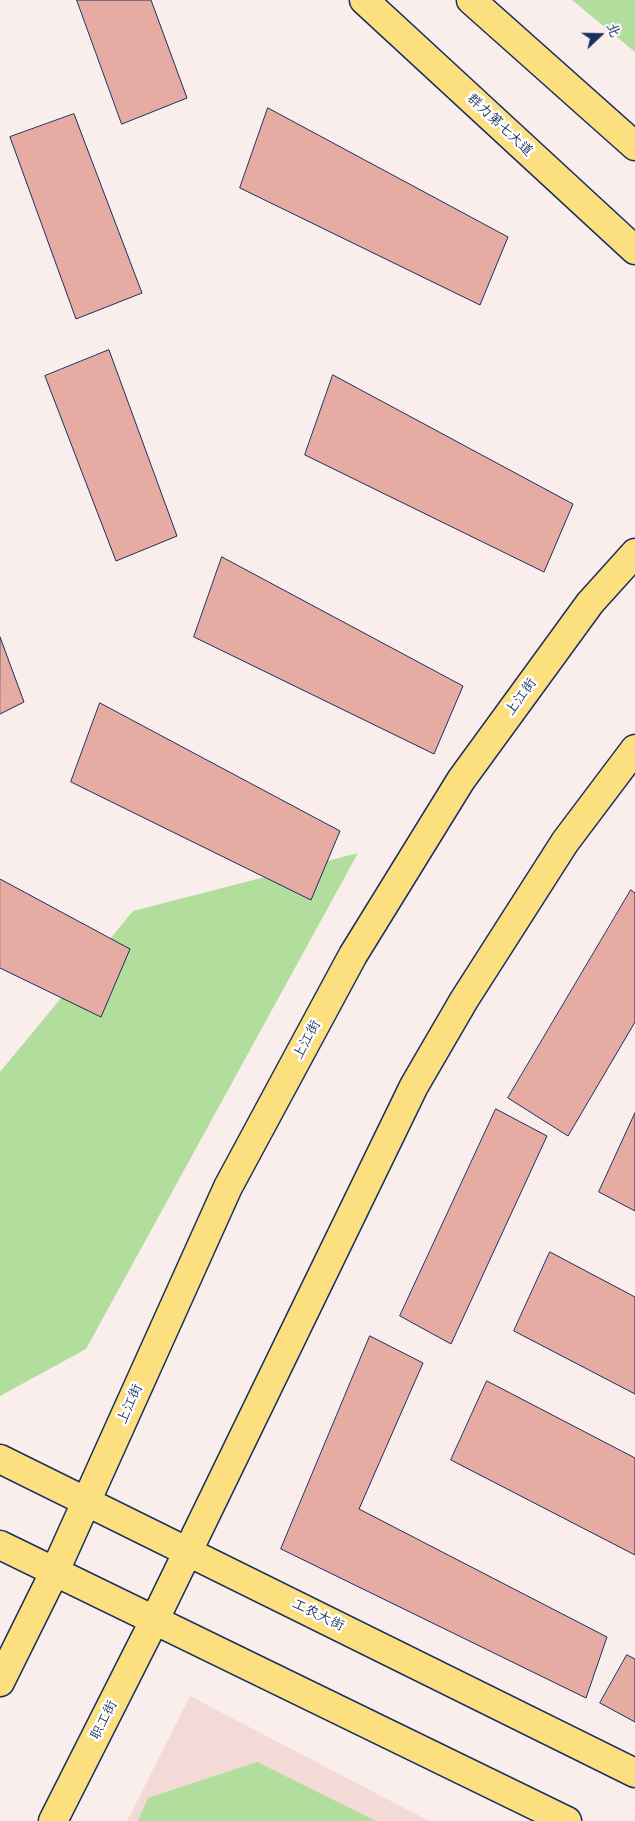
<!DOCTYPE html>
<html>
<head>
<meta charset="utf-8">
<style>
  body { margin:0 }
  #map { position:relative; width:635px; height:1821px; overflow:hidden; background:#faeeed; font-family:"Playpen Sans","LXGW WenKai TC",sans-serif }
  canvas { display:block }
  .north { position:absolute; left:575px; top:10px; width:50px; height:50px; -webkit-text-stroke:4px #fff; paint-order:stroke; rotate:69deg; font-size:14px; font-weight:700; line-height:20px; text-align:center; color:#1b2f5e }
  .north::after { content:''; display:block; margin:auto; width:18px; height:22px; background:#1b2f5e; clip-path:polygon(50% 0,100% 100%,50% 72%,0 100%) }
</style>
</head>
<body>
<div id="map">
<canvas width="635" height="1821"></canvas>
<div class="north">北</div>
</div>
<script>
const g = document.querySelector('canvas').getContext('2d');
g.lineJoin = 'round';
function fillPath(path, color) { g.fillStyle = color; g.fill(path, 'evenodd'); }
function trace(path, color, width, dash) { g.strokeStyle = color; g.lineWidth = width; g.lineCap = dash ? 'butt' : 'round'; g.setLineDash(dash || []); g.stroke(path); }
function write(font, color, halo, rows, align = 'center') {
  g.font = font + ' "Playpen Sans","LXGW WenKai TC",sans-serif'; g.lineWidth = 5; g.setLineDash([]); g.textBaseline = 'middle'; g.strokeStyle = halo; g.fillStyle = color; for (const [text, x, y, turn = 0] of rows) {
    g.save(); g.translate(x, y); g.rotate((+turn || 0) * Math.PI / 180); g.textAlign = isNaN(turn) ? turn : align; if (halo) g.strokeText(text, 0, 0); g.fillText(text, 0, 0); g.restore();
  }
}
const built = new Path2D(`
  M190 1696 429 1821H127Z`);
const green = new Path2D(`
  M572 0H635V52Z
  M358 853 86 1349 0 1396V1072L133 911Z
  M257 1762 376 1821H138L148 1798Z`);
const building = new Path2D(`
  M77 0H151L187 98 122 124Z
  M268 108 508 237 480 305 240 188Z
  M74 114 142 293 76 319 10 137Z
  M109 350 177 536 116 561 45 376Z
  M333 375 573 504 544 572 305 455Z
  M222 557 463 686 434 754 194 637Z
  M0 637 24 702 0 714Z
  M100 703 340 831 311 900 71 782Z
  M0 879 130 949 101 1017 0 968Z
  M631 890 635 893V1022L568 1136 508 1098Z
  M496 1109 547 1136 451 1344 400 1316Z
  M635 1113V1211L599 1192Z
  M550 1252 635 1297V1394L514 1331Z
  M370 1336 423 1363 359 1509 607 1637 586 1698 281 1549Z
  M487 1381 635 1458V1555L451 1460Z
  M627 1655 635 1659V1722L600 1703Z`);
const major = new Path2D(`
  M364 0 635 250
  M471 0 635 146
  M0 1459 635 1773
  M0 1545 567 1821
  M0 1682 55 1571 228 1187 353 955 461 780 590 603 635 553
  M53 1821 155 1619 414 1086 464 1000 565 842 635 749`);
const streetNames = [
  ["群力第七大道",500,125,43],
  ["上江街",521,697,-54],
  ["上江街",307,1040,-62],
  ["上江街",130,1404,-66],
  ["工农大街",318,1615,26],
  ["职工街",104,1720,-63]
];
fillPath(built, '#f4dad7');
fillPath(green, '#b1de9c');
fillPath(building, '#e6aca3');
trace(building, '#1b2f5e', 1);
trace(major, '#1b2f5e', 31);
trace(major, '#fce080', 28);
write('14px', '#1b2f5e', '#fff', streetNames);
</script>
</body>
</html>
